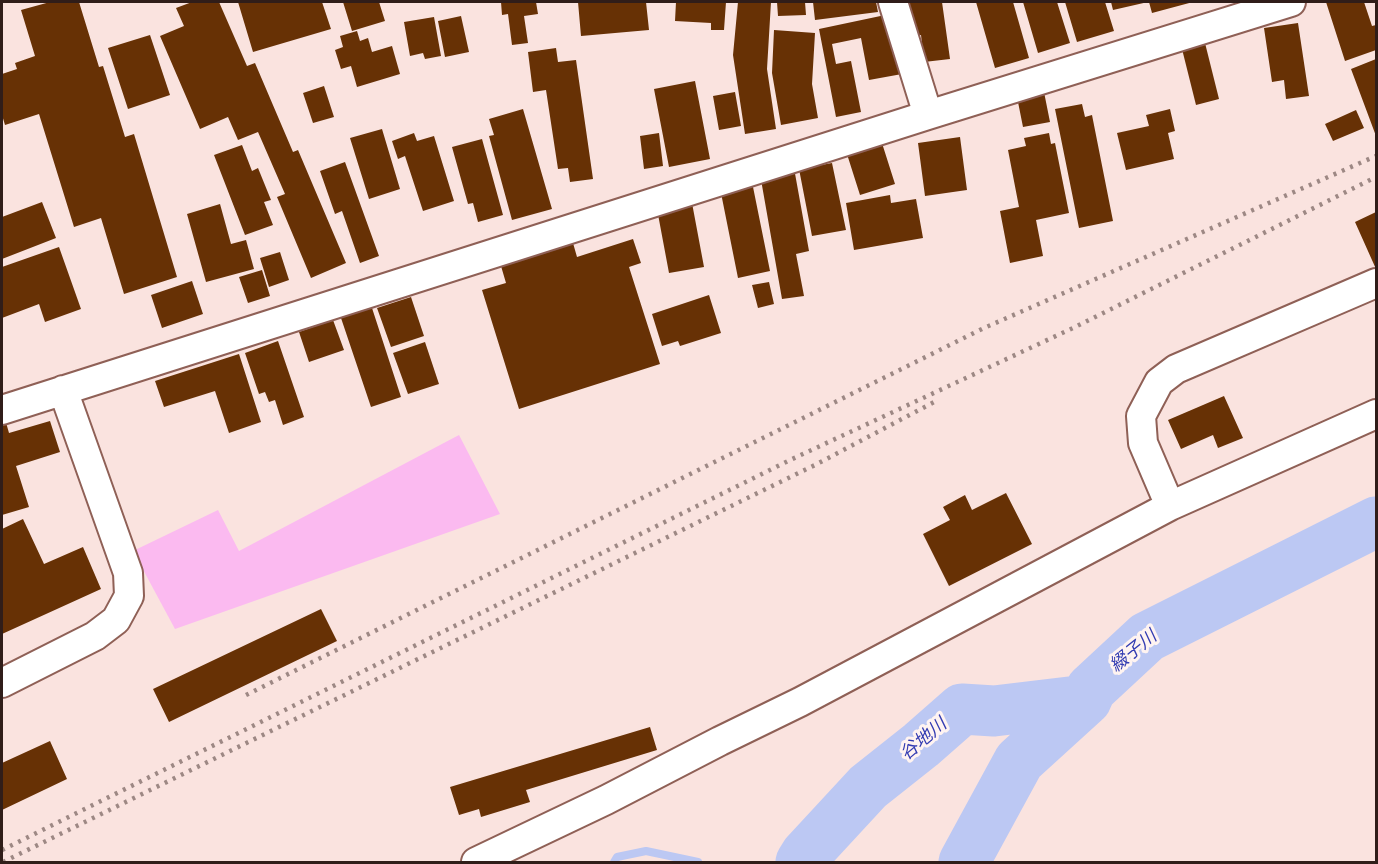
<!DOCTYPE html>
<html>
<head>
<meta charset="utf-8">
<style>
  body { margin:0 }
  #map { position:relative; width:1378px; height:864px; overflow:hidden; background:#fae3df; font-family:"Titillium Web",sans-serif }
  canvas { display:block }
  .frame { position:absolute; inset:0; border:3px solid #301d19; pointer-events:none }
</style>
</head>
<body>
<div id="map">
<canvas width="1378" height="864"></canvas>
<div class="frame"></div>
</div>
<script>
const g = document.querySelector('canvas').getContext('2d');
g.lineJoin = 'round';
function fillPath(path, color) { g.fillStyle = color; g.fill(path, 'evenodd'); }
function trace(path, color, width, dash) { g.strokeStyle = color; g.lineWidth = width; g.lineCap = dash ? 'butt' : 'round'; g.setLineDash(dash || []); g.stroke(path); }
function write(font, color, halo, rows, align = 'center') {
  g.font = font + ' "Titillium Web","Noto Sans JP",sans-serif'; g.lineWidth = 6; g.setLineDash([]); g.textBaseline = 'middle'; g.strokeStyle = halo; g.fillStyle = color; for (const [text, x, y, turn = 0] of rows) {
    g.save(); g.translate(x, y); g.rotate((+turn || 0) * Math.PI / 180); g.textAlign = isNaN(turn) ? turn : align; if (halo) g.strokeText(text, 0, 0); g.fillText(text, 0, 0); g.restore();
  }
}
const green = new Path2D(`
  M459 435 500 514 175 629 133 551 218 510 239 551Z`);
const stream = new Path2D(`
  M614 862 617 857 646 851 698 862`);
const river = new Path2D(`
  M801 862 806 854 868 787 921 745 962 709 994 711 1086 700
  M964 862 1019 761 1086 700 1091 689 1147 637 1376 522`);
const building = new Path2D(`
  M50 2H79L99 67 103 66 125 137 134 134 177 277 124 294 101 218 74 227 39 114 5 125 2 115V74L17 69 15 63 35 56 21 10Z
  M192 2H219L247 66 255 63 293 152 298 150 346 263 311 278 277 197 285 194 258 132 238 140 228 117 200 129 160 36 184 26 176 8Z
  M238 2H322L331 29 253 52Z
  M343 2H379L385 21 352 31Z
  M501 2H536L538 14 524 16 528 43 512 45 508 14 502 15Z
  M578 2H646L649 30 581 36Z
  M676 2H726L724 30H711V23L675 21Z
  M738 2H771L767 69 776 129 745 134 733 55Z
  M777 2H805L806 15 778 16Z
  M813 2H876L878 12 815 20Z
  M907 2H942L950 59 924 62 921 35 912 37Z
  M976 2H1013L1029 58 995 68Z
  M1023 2H1057L1070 43 1038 53Z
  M1065 2H1105L1114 31 1077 42Z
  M1111 2H1148L1113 10Z
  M1149 2H1193L1152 13Z
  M1326 2H1364L1372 26 1376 25V50L1345 61Z
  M890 14 902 74 869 80 861 38 832 44 836 64 851 61 861 112 836 117 819 29Z
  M461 16 469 52 445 57 438 21Z
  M434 17 441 56 425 59 423 53 410 56 404 22Z
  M1298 23 1309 96 1286 99 1284 80 1272 82 1264 28Z
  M774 30 815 33 812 84 818 118 781 125 772 73Z
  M357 31 360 41 368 38 372 52 392 46 400 74 357 87 351 66 341 69 335 50 343 47 340 36Z
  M150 35 170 95 128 109 108 48Z
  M1205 43 1219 99 1196 105 1182 49Z
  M556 48 558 62 576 60 593 179 570 182 568 168 558 169 546 90 533 92 528 52Z
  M1376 59V136L1351 69Z
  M695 81 710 159 669 167 654 89Z
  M324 86 334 117 313 123 303 93Z
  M735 92 741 126 719 130 713 96Z
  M1044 92 1050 122 1023 127 1017 97Z
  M1082 104 1085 117 1092 115 1113 221 1079 228 1055 109Z
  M523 109 552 209 512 220 489 136 494 135 489 119Z
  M1170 109 1175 131 1168 133 1174 159 1126 170 1117 133 1149 126 1146 115Z
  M1356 110 1364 128 1333 141 1325 124Z
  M382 129 400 189 369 199 350 138Z
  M414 133 417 141 434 136 454 201 423 211 405 156 398 159 392 141Z
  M659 133 663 166 644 169 640 136Z
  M1049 133 1051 144 1055 143 1069 213 1036 220 1043 256 1010 263 1000 211 1019 207 1008 150 1026 146 1024 138Z
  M960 137 967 190 925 196 918 143Z
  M482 139 503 215 478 222 473 203 468 204 452 147Z
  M881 140 895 184 860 195 846 151Z
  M242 145 252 171 258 168 271 200 264 202 273 225 245 235 214 155Z
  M345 162 379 256 360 263 342 211 335 214 320 171Z
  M832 163 846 230 812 236 799 169Z
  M794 168 809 251 796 254 804 296 782 299 760 174Z
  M752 182 770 271 738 278 720 188Z
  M890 195 891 203 916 199 923 238 854 250 846 203Z
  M42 202 56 238 2 259V217Z
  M692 203 704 267 669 273 657 209Z
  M220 204 231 244 246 240 254 269 206 282 187 214Z
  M1376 212V269L1355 222Z
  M633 239 641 263 629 267 660 364 519 409 482 290 506 283 501 266 573 243 577 257Z
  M59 247 81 309 45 322 39 304 2 318V267Z
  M280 252 289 280 269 287 260 258Z
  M262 270 270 296 248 303 239 277Z
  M192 281 203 314 162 328 151 295Z
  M769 282 774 304 758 308 752 285Z
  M709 295 721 333 680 346 678 341 662 346 652 314Z
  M411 297 424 336 391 347 377 308Z
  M372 308 401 397 371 407 341 318Z
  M333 320 344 350 309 362 299 332Z
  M278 341 304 417 283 425 275 400 269 402 265 392 259 394 245 353Z
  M425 342 439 384 408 394 393 353Z
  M239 354 261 422 229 433 215 391 164 407 155 381Z
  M1224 396 1243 438 1218 448 1213 435 1181 449 1168 420Z
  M5 419 9 433 50 421 60 452 16 466 29 507 2 515V420Z
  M1006 493 1032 544 949 586 923 534 950 520 943 507 965 495 972 510Z
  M23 519 44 564 83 547 101 589 2 634V529Z
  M321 609 337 641 169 722 153 689Z
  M650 727 657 750 526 790 530 802 481 817 479 809 459 815 450 787Z
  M50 741 67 779 2 810V763Z`);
const minor = new Path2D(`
  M893 2 928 115
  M2 410 928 115 1291 2
  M1170 506 1143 443 1141 416 1159 382 1176 369 1376 283
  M2 683 95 636 116 620 129 596 128 573 63 390
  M476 862 606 800 720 741 800 702 1170 506 1376 414`);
const rail = new Path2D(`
  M246 695 984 328 1376 156
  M2 850 788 461 1073 328 1376 177
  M3 862 815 465 936 401`);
const waterNames = [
  ["綴子川",1134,652,-39],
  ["谷地川",924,740,-40]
];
fillPath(green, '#fbbaf0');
trace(stream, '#bcc8f3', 8);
trace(river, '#bcc8f3', 51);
fillPath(building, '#673105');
trace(minor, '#8f6056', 32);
trace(minor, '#fff', 28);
trace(rail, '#9d8884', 4.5, [3, 6]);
write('italic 18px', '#333cb2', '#fff4f1', waterNames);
</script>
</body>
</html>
